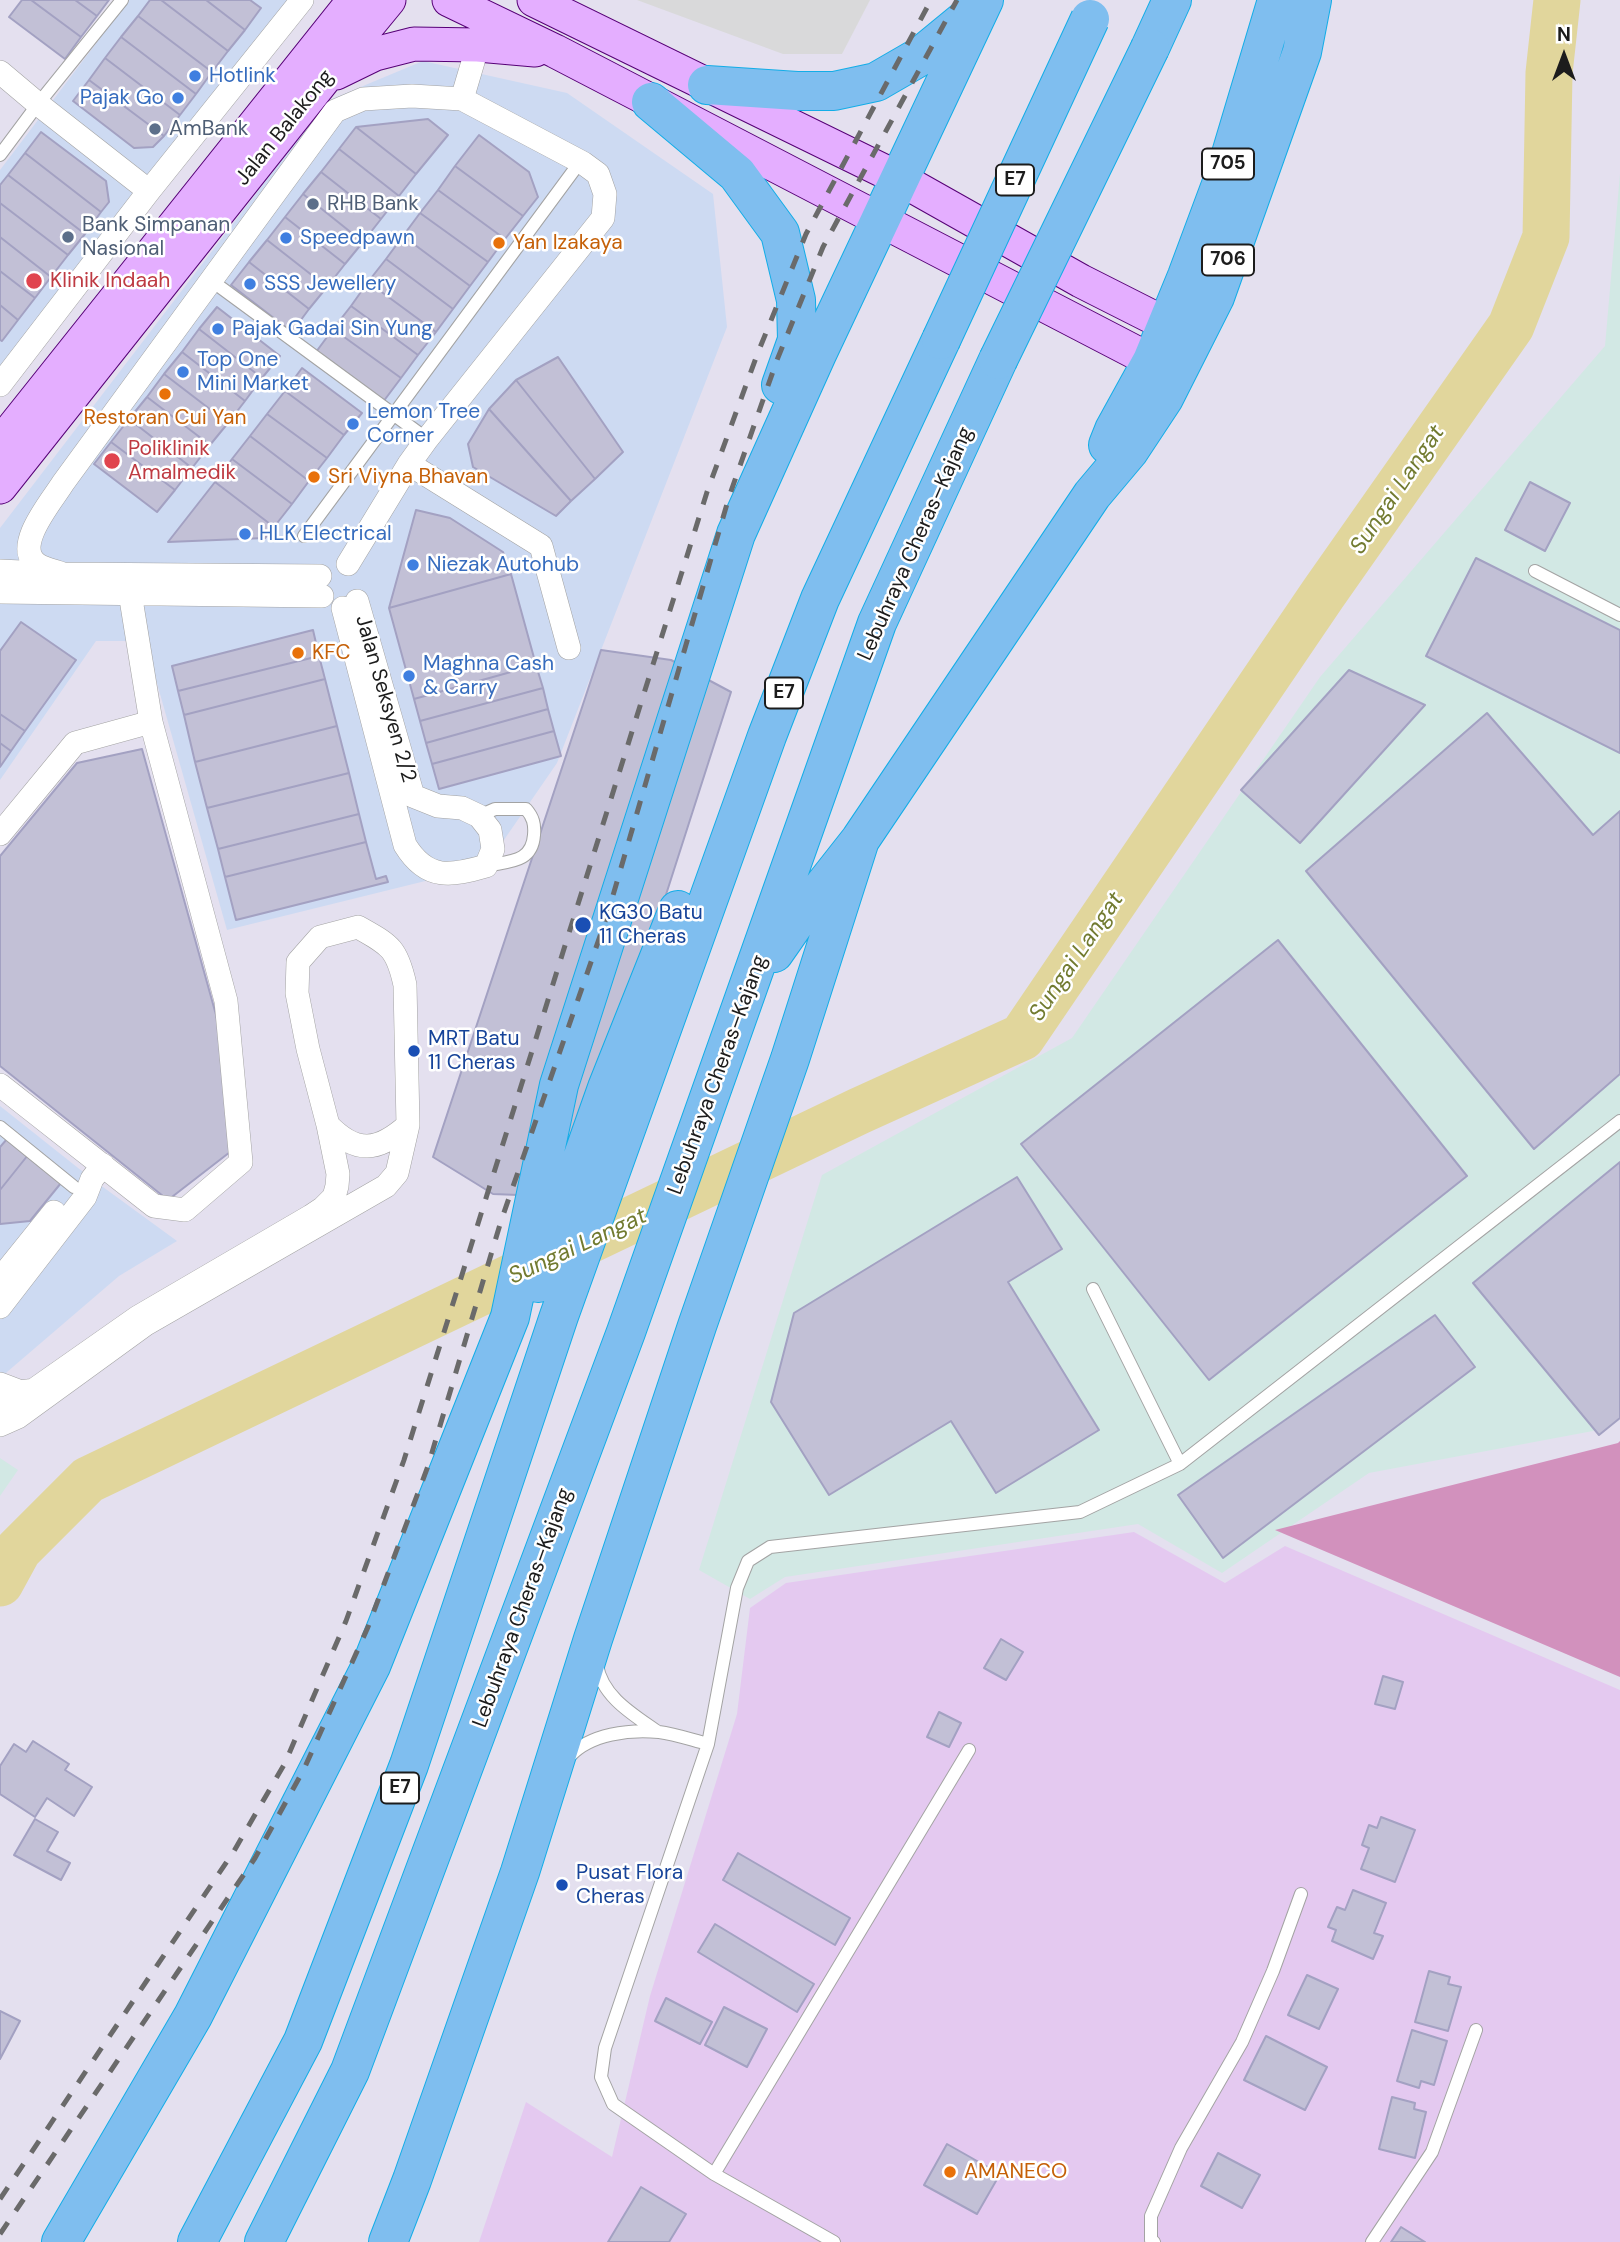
<!DOCTYPE html>
<html>
<head>
<meta charset="utf-8">
<style>
  body { margin:0 }
  #map { position:relative; width:1620px; height:2242px; overflow:hidden; background:#e4e0ef; font-family:"DM Sans",sans-serif }
  canvas { display:block }
  .north { position:absolute; left:1529px; top:21px; width:70px; height:70px; -webkit-text-stroke:5px #fff; paint-order:stroke; rotate:0deg; font-size:19px; font-weight:700; line-height:28px; text-align:center; color:#1c1c1c }
  .north::after { content:''; display:block; margin:auto; width:24px; height:32px; background:#1c1c1c; clip-path:polygon(50% 0,100% 100%,50% 72%,0 100%) }
</style>
</head>
<body>
<div id="map">
<canvas width="1620" height="2242"></canvas>
<div class="north">N</div>
</div>
<script>
const g = document.querySelector('canvas').getContext('2d');
g.lineJoin = 'round';
function fillPath(path, color) { g.fillStyle = color; g.fill(path, 'evenodd'); }
function trace(path, color, width, dash) { g.strokeStyle = color; g.lineWidth = width; g.lineCap = dash ? 'butt' : 'round'; g.setLineDash(dash || []); g.stroke(path); }
function write(font, color, halo, rows, align = 'center') {
  g.font = font + ' "DM Sans",sans-serif'; g.lineWidth = 5; g.setLineDash([]); g.textBaseline = 'middle'; g.strokeStyle = halo; g.fillStyle = color; for (const [text, x, y, turn = 0] of rows) {
    g.save(); g.translate(x, y); g.rotate((+turn || 0) * Math.PI / 180); g.textAlign = isNaN(turn) ? turn : align; if (halo) g.strokeText(text, 0, 0); g.fillText(text, 0, 0); g.restore();
  }
}
const residential = new Path2D(`
  M637 0H870L842 54H783Z`);
const commercial = new Path2D(`
  M129 0H289L0 370V170Z
  M423 61 567 93 713 194 727 327 557 763 486 866 227 930 145 641H96L0 780V528L327 101Z
  M0 1106 92 1179 177 1241 119 1276 0 1378Z`);
const industrial = new Path2D(`
  M1620 174V1410L1593 1431 1369 1473 1222 1573 1138 1524 785 1577 750 1599 699 1570 822 1175 1072 1038 1320 677 1605 346Z
  M0 1458 18 1470 0 1496Z`);
const farmland = new Path2D(`
  M1134 1532 1225 1583 1285 1546 1620 1690V2242H479L526 2102 612 2157 650 1996 737 1714 750 1608 786 1583Z`);
const forest = new Path2D(`
  M1620 1441V1677L1275 1530 1618 1443Z`);
const river = new Path2D(`
  M0 1583 18 1550 88 1480 859 1111 1022 1037 1323 594 1511 326 1546 237 1549 73 1557 0`);
const building = new Path2D(`
  M22 0H31L81 37 65 59 9 17Z
  M31 0H75L97 16 81 37Z
  M75 0H109L97 16Z
  M150 0H161L228 51 212 72 138 16Z
  M161 0H206L245 30 228 51Z
  M206 0H250L261 8 245 30Z
  M138 16 212 72 196 94 121 37Z
  M121 37 196 94 180 115 105 58Z
  M105 58 180 115 164 136 89 80Z
  M89 80 164 136 153 147 134 148 73 101Z
  M428 119 448 135 416 174 356 127Z
  M356 127 416 174 399 196 339 149Z
  M41 132 106 181 109 202 101 212 25 153Z
  M479 135 529 172 538 197 523 216 455 166Z
  M339 149 399 196 381 219 321 172Z
  M25 153 101 212 85 234 8 175Z
  M455 166 523 216 505 239 438 190Z
  M321 172 381 219 363 242 303 194Z
  M8 175 85 234 68 255 0 203V185Z
  M438 190 505 239 488 262 420 213Z
  M303 194 363 242 345 264 285 217Z
  M0 203 68 255 51 277 0 237Z
  M420 213 488 262 470 286 403 236Z
  M285 217 345 264 327 287 267 240Z
  M403 236 470 286 453 309 386 259Z
  M0 237 51 277 35 298 0 271Z
  M267 240 327 287 309 309 249 262Z
  M386 259 453 309 436 332 368 282Z
  M249 262 309 309 292 332 231 285Z
  M0 271 35 298 18 320 0 305Z
  M368 282 436 332 418 355 351 306Z
  M0 305 18 320 2 341 0 340Z
  M351 306 418 355 401 378 333 329Z
  M217 307 280 356 262 378 199 329Z
  M199 329 262 378 245 401 182 352Z
  M333 329 401 378 383 402 316 352Z
  M182 352 245 401 228 423 164 374Z
  M558 357 623 452 595 479 516 380Z
  M302 368 362 413 344 435 285 391Z
  M164 374 228 423 210 445 147 397Z
  M516 380 595 479 571 501 489 409Z
  M285 391 344 435 327 458 267 414Z
  M147 397 210 445 192 468 129 419Z
  M489 409 571 501 556 516 473 467 468 444Z
  M267 414 327 458 309 481 250 436Z
  M129 419 192 468 175 490 111 442Z
  M250 436 309 481 292 504 232 459Z
  M111 442 175 490 157 512 94 464Z
  M232 459 292 504 274 527 215 482Z
  M215 482 274 527 265 538 168 542Z
  M1530 482 1570 503 1545 551 1505 530Z
  M416 510 450 518 503 552 511 574 389 608Z
  M1476 558 1620 630V753L1426 656Z
  M511 574 536 665 414 699 389 608Z
  M21 622 76 660 25 731 0 714V651Z
  M313 630 319 656 178 691 172 666Z
  M601 650 671 660 731 692 569 1197 493 1194 433 1157Z
  M319 656 325 679 184 715 178 691Z
  M536 665 543 688 420 721 414 699Z
  M1349 670 1425 705 1300 843 1241 790Z
  M325 679 337 726 195 762 184 715Z
  M543 688 548 709 426 743 420 721Z
  M548 709 554 731 432 764 426 743Z
  M1487 713 1593 835 1620 811V1074L1534 1149 1306 871Z
  M0 714 25 731 11 751 0 743Z
  M337 726 349 773 207 808 195 762Z
  M554 731 561 756 439 789 432 764Z
  M0 743 11 751 0 767Z
  M142 749 218 1022 230 1152 168 1200 0 1066V856L77 763Z
  M349 773 359 814 218 849 207 808Z
  M359 814 366 842 225 877 218 849Z
  M366 842 376 879 386 876 388 882 236 920 225 877Z
  M1278 940 1467 1176 1209 1380 1021 1144Z
  M7 1139 28 1155 0 1190V1147Z
  M28 1155 61 1183 30 1221 0 1224V1190Z
  M1620 1162V1418L1599 1435 1473 1283Z
  M1017 1177 1062 1249 1008 1282 1099 1430 996 1493 951 1421 829 1495 771 1402 794 1313Z
  M1435 1315 1475 1367 1223 1558 1178 1495Z
  M1001 1639 1023 1652 1006 1680 984 1668Z
  M1383 1676 1403 1682 1395 1709 1375 1704Z
  M939 1712 961 1723 949 1747 927 1737Z
  M33 1741 69 1764 65 1770 92 1787 74 1816 47 1798 35 1817 0 1794V1766L14 1744 26 1752Z
  M1381 1817 1415 1830 1395 1882 1361 1869 1369 1848 1362 1845 1369 1825 1377 1828Z
  M35 1819 58 1832 47 1851 70 1863 61 1880 14 1855Z
  M738 1853 850 1918 835 1945 723 1880Z
  M1353 1890 1386 1903 1374 1933 1383 1936 1373 1959 1332 1941 1336 1930 1328 1927 1337 1907 1345 1910Z
  M715 1924 814 1984 797 2012 698 1952Z
  M1429 1971 1450 1977 1448 1984 1461 1987 1448 2031 1415 2022Z
  M1307 1975 1338 1989 1319 2029 1288 2015Z
  M666 1998 712 2022 700 2044 655 2021Z
  M724 2007 767 2029 747 2067 705 2045Z
  M0 2011 20 2021 0 2059Z
  M1412 2030 1447 2041 1434 2085 1421 2081 1419 2088 1397 2081Z
  M1266 2036 1327 2067 1305 2110 1244 2080Z
  M1392 2097 1415 2103 1414 2109 1426 2112 1415 2158 1379 2149Z
  M947 2144 1000 2174 977 2214 924 2185Z
  M1218 2153 1260 2175 1242 2208 1201 2186Z
  M641 2187 686 2214 669 2242H608Z
  M1401 2227 1425 2242H1391Z`);
const lane = new Path2D(`
  M0 155 38 104 122 0
  M212 281 427 439
  M304 536 580 162
  M1535 571 1620 615
  M479 816 495 809H526C533 817 535 824 534 835 532 863 509 861 486 866
  M0 1127 74 1187
  M1093 1289 1180 1464
  M597 1665C602 1697 634 1715 658 1732
  M570 1756C590 1734 630 1729 659 1732 675 1734 692 1740 708 1744
  M714 2174 969 1750
  M834 2242 714 2174 613 2104 601 2077 605 2048 708 1744 737 1588 748 1561 770 1547 1080 1512 1180 1464 1620 1121
  M1154 2242 1151 2240V2216L1181 2148 1242 2042 1273 1971 1301 1894
  M1372 2242 1432 2152 1476 2030`);
const street = new Path2D(`
  M0 72 38 104 149 191
  M462 99 478 45
  M0 385 149 191 302 0
  M409 464 541 546 569 648
  M0 571 63 574 320 576
  M63 574C55 571 44 569 37 564 12 547 52 501 63 483L335 111 363 99 412 96 462 99 583 163 598 174 605 194 603 218 427 439 409 464 348 564
  M0 592 322 596
  M343 608 405 845C427 881 451 876 486 866L493 849 490 830 479 816 462 808 438 806 413 796 357 601
  M0 834 75 743 151 722
  M0 1085 154 1206 185 1210 241 1162 226 1001 151 722 130 593
  M328 1125C356 1154 378 1152 408 1125
  M0 1279 54 1212
  M0 1307 85 1197 92 1179 103 1165
  M0 1384 21 1392 35 1390
  M0 1408 11 1406 138 1317 311 1216 323 1208 334 1197 337 1186 338 1174 328 1125 308 1049 297 993 298 962 320 937 358 927C390 945 397 948 405 985L408 1125 397 1173 386 1186 146 1324 18 1417 0 1425`);
const secondary = new Path2D(`
  M449 0 555 51 1152 361
  M534 0 900 179 1081 281 1168 325
  M336 73 375 54 414 44 478 45 535 50
  M0 444 354 0
  M0 487 324 79 389 0`);
const highway = new Path2D(`
  M1150 48 1172 0
  M707 85 797 91H834L876 82 921 56 972 14
  M651 102 737 174 780 233 796 300 797 340 781 385
  M1108 445 1114 430 1152 361 1187 276 1225 174 1277 0
  M774 953 797 920 860 840 1092 495 1129 451 1164 398 1215 297 1302 52 1312 0
  M538 1283 607 1088 678 910
  M61 2242 193 2016 371 1666 510 1317 559 1085 736 534 817 354 984 0
  M197 2242 303 2041 409 1765 559 1316 767 736 820 599 941 340
  M264 2242 350 2071 626 1332 877 623 998 360
  M388 2242 412 2180 520 1872 593 1639 697 1326 790 1059 860 840`);
const rail = new Path2D(`
  M0 2199 234 1851 285 1763 346 1621 404 1460 707 492 757 355 806 234 931 0
  M0 2234 255 1858 304 1769 368 1627 428 1466 501 1221 607 916 729 497 777 360 823 247 957 0`);
const highwayBridge = new Path2D(`
  M941 340 1090 19
  M998 360 1150 48`);
const markers = [
  [195,76,7,"#3f7fe0"],
  [178,98,7,"#3f7fe0"],
  [155,129,7,"#5c6f8a"],
  [313,204,7,"#5c6f8a"],
  [68,237,7,"#5c6f8a"],
  [286,238,7,"#3f7fe0"],
  [499,243,7,"#e8710a"],
  [34,281,9,"#e0444e"],
  [250,284,7,"#3f7fe0"],
  [218,329,7,"#3f7fe0"],
  [183,372,7,"#3f7fe0"],
  [165,394,7,"#e8710a"],
  [353,424,7,"#3f7fe0"],
  [112,461,9,"#e0444e"],
  [314,477,7,"#e8710a"],
  [245,534,7,"#3f7fe0"],
  [413,565,7,"#3f7fe0"],
  [298,653,7,"#e8710a"],
  [409,676,7,"#3f7fe0"],
  [583,925,9,"#1a4fb4"],
  [414,1051,7,"#1a4fb4"],
  [562,1885,7,"#1a4fb4"],
  [950,2172,7,"#e8710a"]
];
const shields = [
  [1228,164,52],
  [1015,180,38],
  [1228,260,52],
  [784,693,38],
  [400,1788,38]
];
const shieldNames = [
  ["705",1228,164],
  ["E7",1015,180],
  ["706",1228,260],
  ["E7",784,693],
  ["E7",400,1788]
];
const shopNames = [
  ["Hotlink",209,76],
  ["Pajak Go",164,98,"right"],
  ["Speedpawn",300,238],
  ["SSS Jewellery",264,284],
  ["Pajak Gadai Sin Yung",232,329],
  ["Top One",197,360],
  ["Mini Market",197,384],
  ["Lemon Tree",367,412],
  ["Corner",367,436],
  ["HLK Electrical",259,534],
  ["Niezak Autohub",427,565],
  ["Maghna Cash",423,664],
  ["& Carry",423,688]
];
const streetNames = [
  ["Jalan Balakong",285,128,-51],
  ["Lebuhraya Cheras–Kajang",916,544,-66],
  ["Jalan Seksyen 2/2",385,699,74],
  ["Lebuhraya Cheras–Kajang",718,1075,-70],
  ["Lebuhraya Cheras–Kajang",523,1608,-70]
];
const serviceNames = [
  ["AmBank",169,129],
  ["RHB Bank",327,204],
  ["Bank Simpanan",82,225],
  ["Nasional",82,249]
];
const foodNames = [
  ["Yan Izakaya",513,243],
  ["Restoran Cui Yan",165,418,"center"],
  ["Sri Viyna Bhavan",328,477],
  ["KFC",312,653],
  ["AMANECO",964,2172]
];
const healthNames = [
  ["Klinik Indaah",50,281],
  ["Poliklinik",128,449],
  ["Amalmedik",128,473]
];
const transitNames = [
  ["KG30 Batu",599,913],
  ["11 Cheras",599,937],
  ["MRT Batu",428,1039],
  ["11 Cheras",428,1063],
  ["Pusat Flora",576,1873],
  ["Cheras",576,1897]
];
const waterNames = [
  ["Sungai Langat",1398,490,-56],
  ["Sungai Langat",1077,957,-56],
  ["Sungai Langat",578,1247,-25]
];
fillPath(residential, '#d9d9da');
fillPath(commercial, '#cddaf2');
fillPath(industrial, '#d2e8e4');
fillPath(farmland, '#e4c9f0');
fillPath(forest, '#d291bd');
trace(river, '#e1d69c', 47);
fillPath(building, '#c2c0d6');
trace(building, '#a3a1c2', 2);
trace(lane, '#a3a3a3', 14);
trace(street, '#a3a3a3', 24);
trace(secondary, '#560076', 35);
trace(highway, '#13ade7', 40);
trace(lane, '#fff', 12);
trace(street, '#fff', 23);
trace(secondary, '#e4aeff', 33);
trace(highway, '#7fbeef', 38);
trace(rail, '#6a6a6a', 5, [14, 14]);
trace(highwayBridge, '#13ade7', 40, []);
trace(highwayBridge, '#7fbeef', 38);
for (const [x, y, r, color] of markers) { const dot = new Path2D(); dot.arc(x, y, r, 0, 2 * Math.PI); g.fillStyle = color; g.fill(dot); trace(dot, '#fff', 2.5); }
for (const [x, y, w] of shields) { const box = new Path2D(); box.roundRect(x - w / 2, y - 15.5, w, 31, 5); g.fillStyle = '#fff'; g.fill(box); trace(box, '#1c1c1c', 2); }
write('bold 19px', '#1c1c1c', null, shieldNames);
write('21px', '#366cbe', '#fff', shopNames, 'left');
write('21px', '#1c1c1c', '#fff', streetNames);
write('21px', '#4e5e75', '#fff', serviceNames, 'left');
write('21px', '#c56008', '#fff', foodNames, 'left');
write('21px', '#be3a42', '#fff', healthNames, 'left');
write('21px', '#164399', '#fff', transitNames, 'left');
write('italic 23px', '#727b30', '#fff', waterNames);
</script>
</body>
</html>
